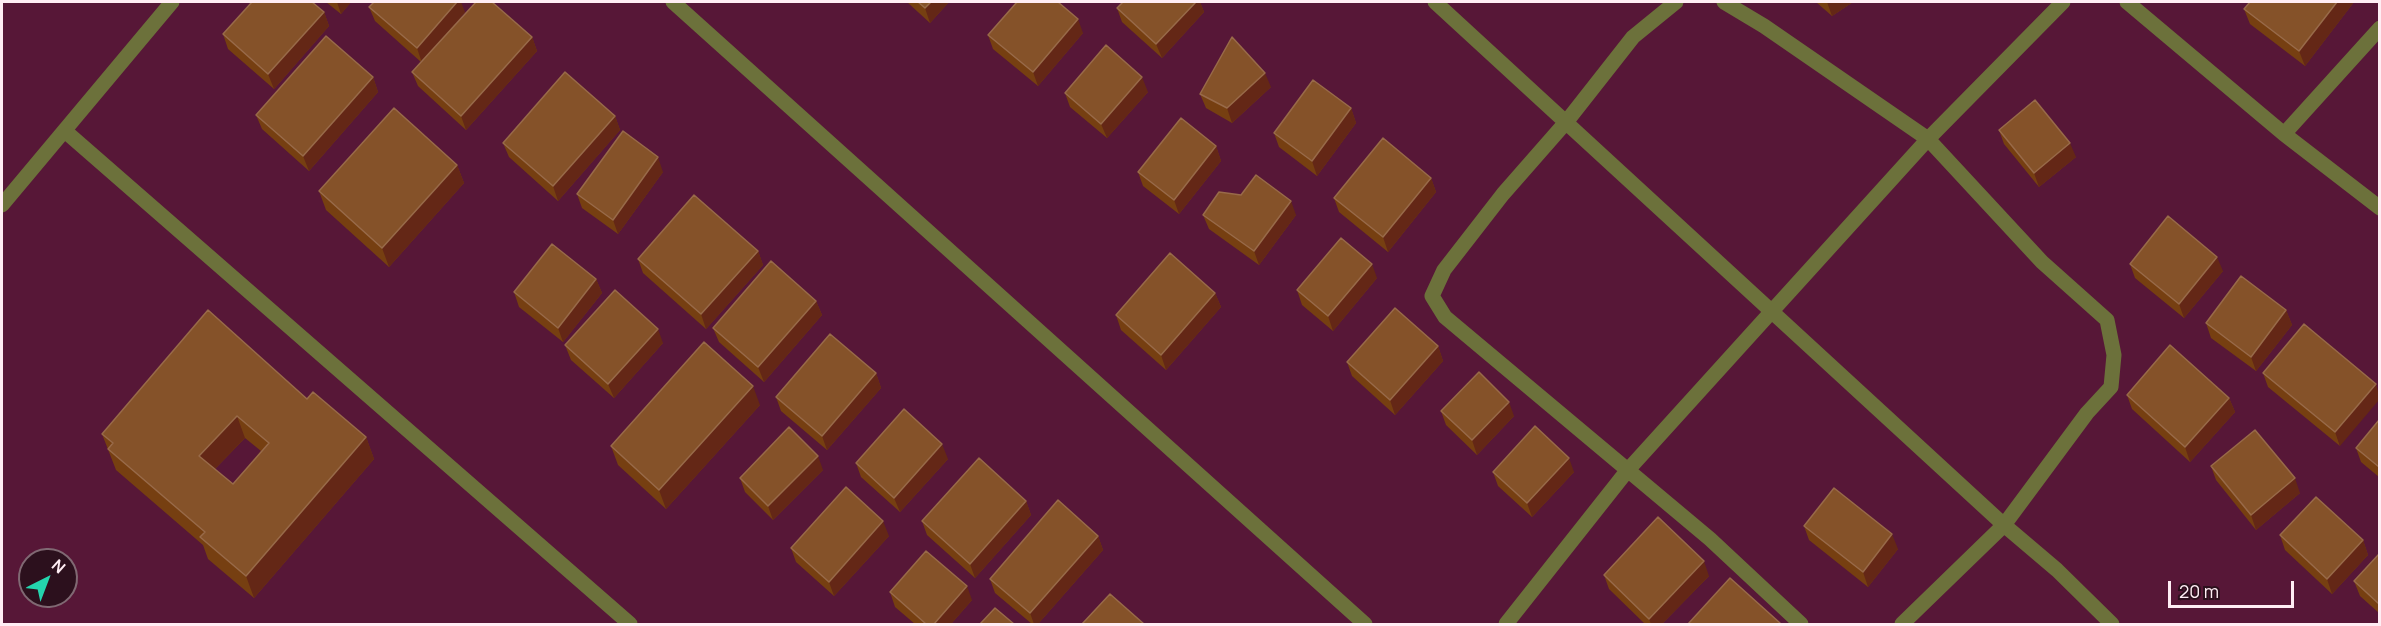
<!DOCTYPE html>
<html>
<head>
<meta charset="utf-8">
<style>
  body { margin:0 }
  #map { position:relative; width:2381px; height:626px; overflow:hidden; background:#571737; font-family:Manrope,sans-serif }
  canvas { display:block }
  .frame { position:absolute; inset:0; border:3px solid #ffeef4; pointer-events:none }
  .north { position:absolute; left:18px; top:548px; width:60px; height:60px; box-sizing:border-box; background:#2c101d; border:2px solid #806973; border-radius:50%; rotate:42deg; font-size:16px; font-weight:700; line-height:24px; text-align:center; color:#ffeef4 }
  .north::after { content:''; display:block; margin:auto; width:21px; height:27px; background:#24d5ae; clip-path:polygon(50% 0,100% 100%,50% 72%,0 100%) }
  .scale { position:absolute; left:2168px; top:581px; width:126px; height:27px; box-sizing:border-box; border:3px solid #ffeef4; border-top:0; padding-left:8px; font-size:18px; line-height:21px; white-space:nowrap; color:#ffeef4; -webkit-text-stroke:4px #2c101d; paint-order:stroke }
</style>
</head>
<body>
<div id="map">
<canvas width="2381" height="626"></canvas>
<div class="frame"></div>
<div class="north">N</div>
<div class="scale">20 m</div>
</div>
<script>
const g = document.querySelector('canvas').getContext('2d');
g.lineJoin = 'round';
function trace(path, color, width, dash) { g.strokeStyle = color; g.lineWidth = width; g.lineCap = dash ? 'butt' : 'round'; g.setLineDash(dash || []); g.stroke(path); }
function fillPath(path, color) { g.fillStyle = color; g.fill(path, 'evenodd'); }
const minor = new Path2D(`
  M673 2 1365 624
  M1435 2 2004 525 2057 570 2112 624
  M1676 2 1633 37 1567 121 1503 194 1444 270 1432 296 1445 317 1710 539 1801 624
  M1724 2 1764 26 1928 139 2042 262 2107 320 2114 355 2111 387 2087 413 2004 525 1902 624
  M2127 2 2284 134 2380 208
  M65 131 630 624
  M2284 134 2380 28
  M2 205 172 2
  M1506 624 1627 471 1928 139 2063 2`);
const wall = new Path2D(`
  M326 2H351L341 14Z
  M907 2H949L930 23Z
  M1123 2H1200L1204 12 1162 58 1122 22 1117 8Z
  M1816 2H1853L1832 16Z
  M2354 2 2305 66 2250 24 2244 9Z
  M369 7 465 12 450 30 532 37 537 51 466 130 418 86 412 72 421 62 375 21Z
  M324 12 329 26 274 89 228 49 223 34Z
  M1083 33 1038 86 993 49 988 35Z
  M373 77 378 92 309 171 262 129 256 115Z
  M1271 87 1232 123 1206 108 1200 94Z
  M1148 92 1107 138 1070 107 1065 93Z
  M1351 108 1356 123 1317 176 1279 147 1274 133Z
  M615 116 620 130 558 201 509 157 503 143Z
  M1999 130 2076 157 2039 187 2004 144Z
  M1216 146 1221 161 1179 214 1143 186 1138 172Z
  M457 165 464 183 389 267 326 210 319 191Z
  M663 172 618 234 582 208 577 194Z
  M1431 178 1436 192 1388 252 1339 212 1334 198Z
  M1203 215H1296L1259 265 1209 229Z
  M758 251 763 265 706 329 643 273 638 259Z
  M2130 264 2223 271 2184 318 2135 278Z
  M1377 278 1333 331 1302 305 1297 290Z
  M596 279 602 293 563 342 519 307 514 292Z
  M1215 293 1221 307 1166 370 1121 330 1116 315Z
  M816 301 822 315 764 382 719 342 713 328Z
  M2286 310 2292 325 2256 371 2211 338 2206 323Z
  M2304 324 2340 446 2268 387 2263 373Z
  M663 343 614 398 571 360 565 345Z
  M1438 346 1443 361 1395 415 1352 376 1347 362Z
  M876 373 881 388 827 450 781 411 776 397Z
  M2127 395 2229 398 2235 412 2190 462 2132 409Z
  M307 399 366 437 374 459 254 598 208 559 203 545 116 470 102 434ZM245 438 261 451 233 484 215 469Z
  M760 405 666 509 618 465 611 446Z
  M1441 411 1514 416 1477 455 1446 425Z
  M2379 420V477L2361 462 2356 448Z
  M948 459 900 512 861 477 856 463Z
  M2211 466 2300 493 2256 530 2216 480Z
  M823 470 773 520 745 492 740 478Z
  M1493 472H1574L1532 517 1498 486Z
  M1026 501 1031 515 975 578 927 535 922 521Z
  M1804 526 1898 549 1868 587 1809 540Z
  M2280 535 2363 540 2368 555 2332 594 2285 550Z
  M889 536 834 596 796 562 791 548Z
  M1098 536 1103 550 1038 624H1032L995 593 990 579Z
  M2379 554V613L2360 596 2354 581Z
  M1604 575 1709 576 1662 624H1645L1609 589Z
  M890 592 972 600 951 624H915L895 607Z`);
const shadedWall = new Path2D(`
  M337 2H351L341 14Z
  M457 2H461L465 12 422 63 417 48Z
  M931 2H949L930 23 925 8Z
  M1196 2H1200L1204 12 1162 58 1156 44Z
  M1827 2H1853L1832 16Z
  M2337 2H2354L2305 66 2299 51Z
  M324 12 329 26 274 89 268 74Z
  M1078 19 1083 33 1038 86 1033 72Z
  M532 37 537 51 466 130 461 116Z
  M1265 73 1271 87 1232 123 1227 108Z
  M373 77 378 92 309 171 303 156Z
  M1142 77 1148 92 1107 138 1101 124Z
  M1351 108 1356 123 1317 176 1312 161Z
  M615 116 620 130 558 201 553 186Z
  M2070 143 2076 157 2039 187 2034 173Z
  M1216 146 1221 161 1179 214 1174 200Z
  M658 157 663 172 618 234 613 220Z
  M457 165 464 183 389 267 382 248Z
  M1431 178 1436 192 1388 252 1383 237Z
  M1291 201 1296 215 1259 265 1254 251Z
  M758 251 763 265 706 329 701 314Z
  M2217 257 2223 271 2184 318 2179 304Z
  M1372 264 1377 278 1333 331 1328 316Z
  M596 279 602 293 563 342 558 328Z
  M1215 293 1221 307 1166 370 1161 355Z
  M816 301 822 315 764 382 758 367Z
  M2286 310 2292 325 2256 371 2251 357Z
  M658 329 663 343 614 398 608 384Z
  M1438 346 1443 361 1395 415 1390 400Z
  M876 373 881 388 827 450 822 436Z
  M2376 384 2379 395V400L2340 446 2335 432Z
  M753 386 760 405 666 509 659 490Z
  M2229 398 2235 412 2190 462 2185 447Z
  M1509 402 1514 416 1477 455 1472 440Z
  M237 416 245 438 207 477 199 456Z
  M366 437 374 459 254 598 246 576Z
  M942 444 948 459 900 512 894 498Z
  M818 456 823 470 773 520 768 506Z
  M1569 458 1574 472 1532 517 1527 503Z
  M2295 478 2300 493 2256 530 2251 515Z
  M1026 501 1031 515 975 578 970 564Z
  M883 521 889 536 834 596 829 582Z
  M1892 534 1898 549 1868 587 1863 572Z
  M1098 536 1103 550 1038 624H1034L1030 613Z
  M2363 540 2368 555 2332 594 2327 579Z
  M1704 561 1709 576 1662 624H1651L1649 619Z
  M967 586 972 600 951 624H934Z`);
const building = new Path2D(`
  M252 2H312L324 12 268 74 223 34Z
  M374 2H457L417 48 369 7Z
  M476 2H492L532 37 461 116 412 72Z
  M918 2H931L925 8Z
  M1017 2H1058L1078 19 1033 72 988 35Z
  M1123 2H1196L1156 44 1117 8Z
  M2250 2H2337L2299 51 2244 9Z
  M326 36 373 77 303 156 256 115Z
  M1232 37 1265 73 1227 108 1200 94Z
  M1106 45 1142 77 1101 124 1065 93Z
  M565 72 615 116 553 186 503 143Z
  M1313 80 1351 108 1312 161 1274 133Z
  M2035 100 2070 143 2034 173 1999 130Z
  M394 108 457 165 382 248 319 191Z
  M1181 118 1216 146 1174 200 1138 172Z
  M623 131 658 157 613 220 577 194Z
  M1383 138 1431 178 1383 237 1334 198Z
  M1256 175 1291 201 1254 251 1203 215 1219 192 1241 195Z
  M694 195 758 251 701 314 638 259Z
  M2168 216 2217 257 2179 304 2130 264Z
  M1341 238 1372 264 1328 316 1297 290Z
  M552 244 596 279 558 328 514 292Z
  M1170 253 1215 293 1161 355 1116 315Z
  M771 261 816 301 758 367 713 328Z
  M2241 276 2286 310 2251 357 2206 323Z
  M615 290 658 329 608 384 565 345Z
  M1395 308 1438 346 1390 400 1347 362Z
  M208 310 307 399 313 392 366 437 246 576 200 537 205 532 108 449 113 443 102 434ZM237 416 269 443 233 484 199 456Z
  M2304 324 2376 384 2335 432 2263 373Z
  M830 334 876 373 822 436 776 397Z
  M704 342 753 386 659 490 611 446Z
  M2170 345 2229 398 2185 447 2127 395Z
  M1479 372 1509 402 1472 440 1441 411Z
  M904 409 942 444 894 498 856 463Z
  M2379 420V467L2356 448Z
  M1535 426 1569 458 1527 503 1493 472Z
  M789 427 818 456 768 506 740 478Z
  M2255 430 2295 478 2251 515 2211 466Z
  M979 458 1026 501 970 564 922 521Z
  M846 487 883 521 829 582 791 548Z
  M1834 488 1892 534 1863 572 1804 526Z
  M2316 497 2363 540 2327 579 2280 535Z
  M1058 500 1098 536 1030 613 990 579Z
  M1658 517 1704 561 1649 619 1604 575Z
  M926 551 967 586 934 624H926L890 592Z
  M2379 554V604L2354 581Z
  M1730 578 1780 623 1778 624H1688Z
  M1110 594 1144 624H1082Z
  M995 608 1014 624H980Z`);
trace(minor, '#6c713b', 15);
fillPath(wall, '#763f11');
fillPath(shadedWall, '#642716');
fillPath(building, '#855229');
trace(building, '#986a49', 1.5);
</script>
</body>
</html>
